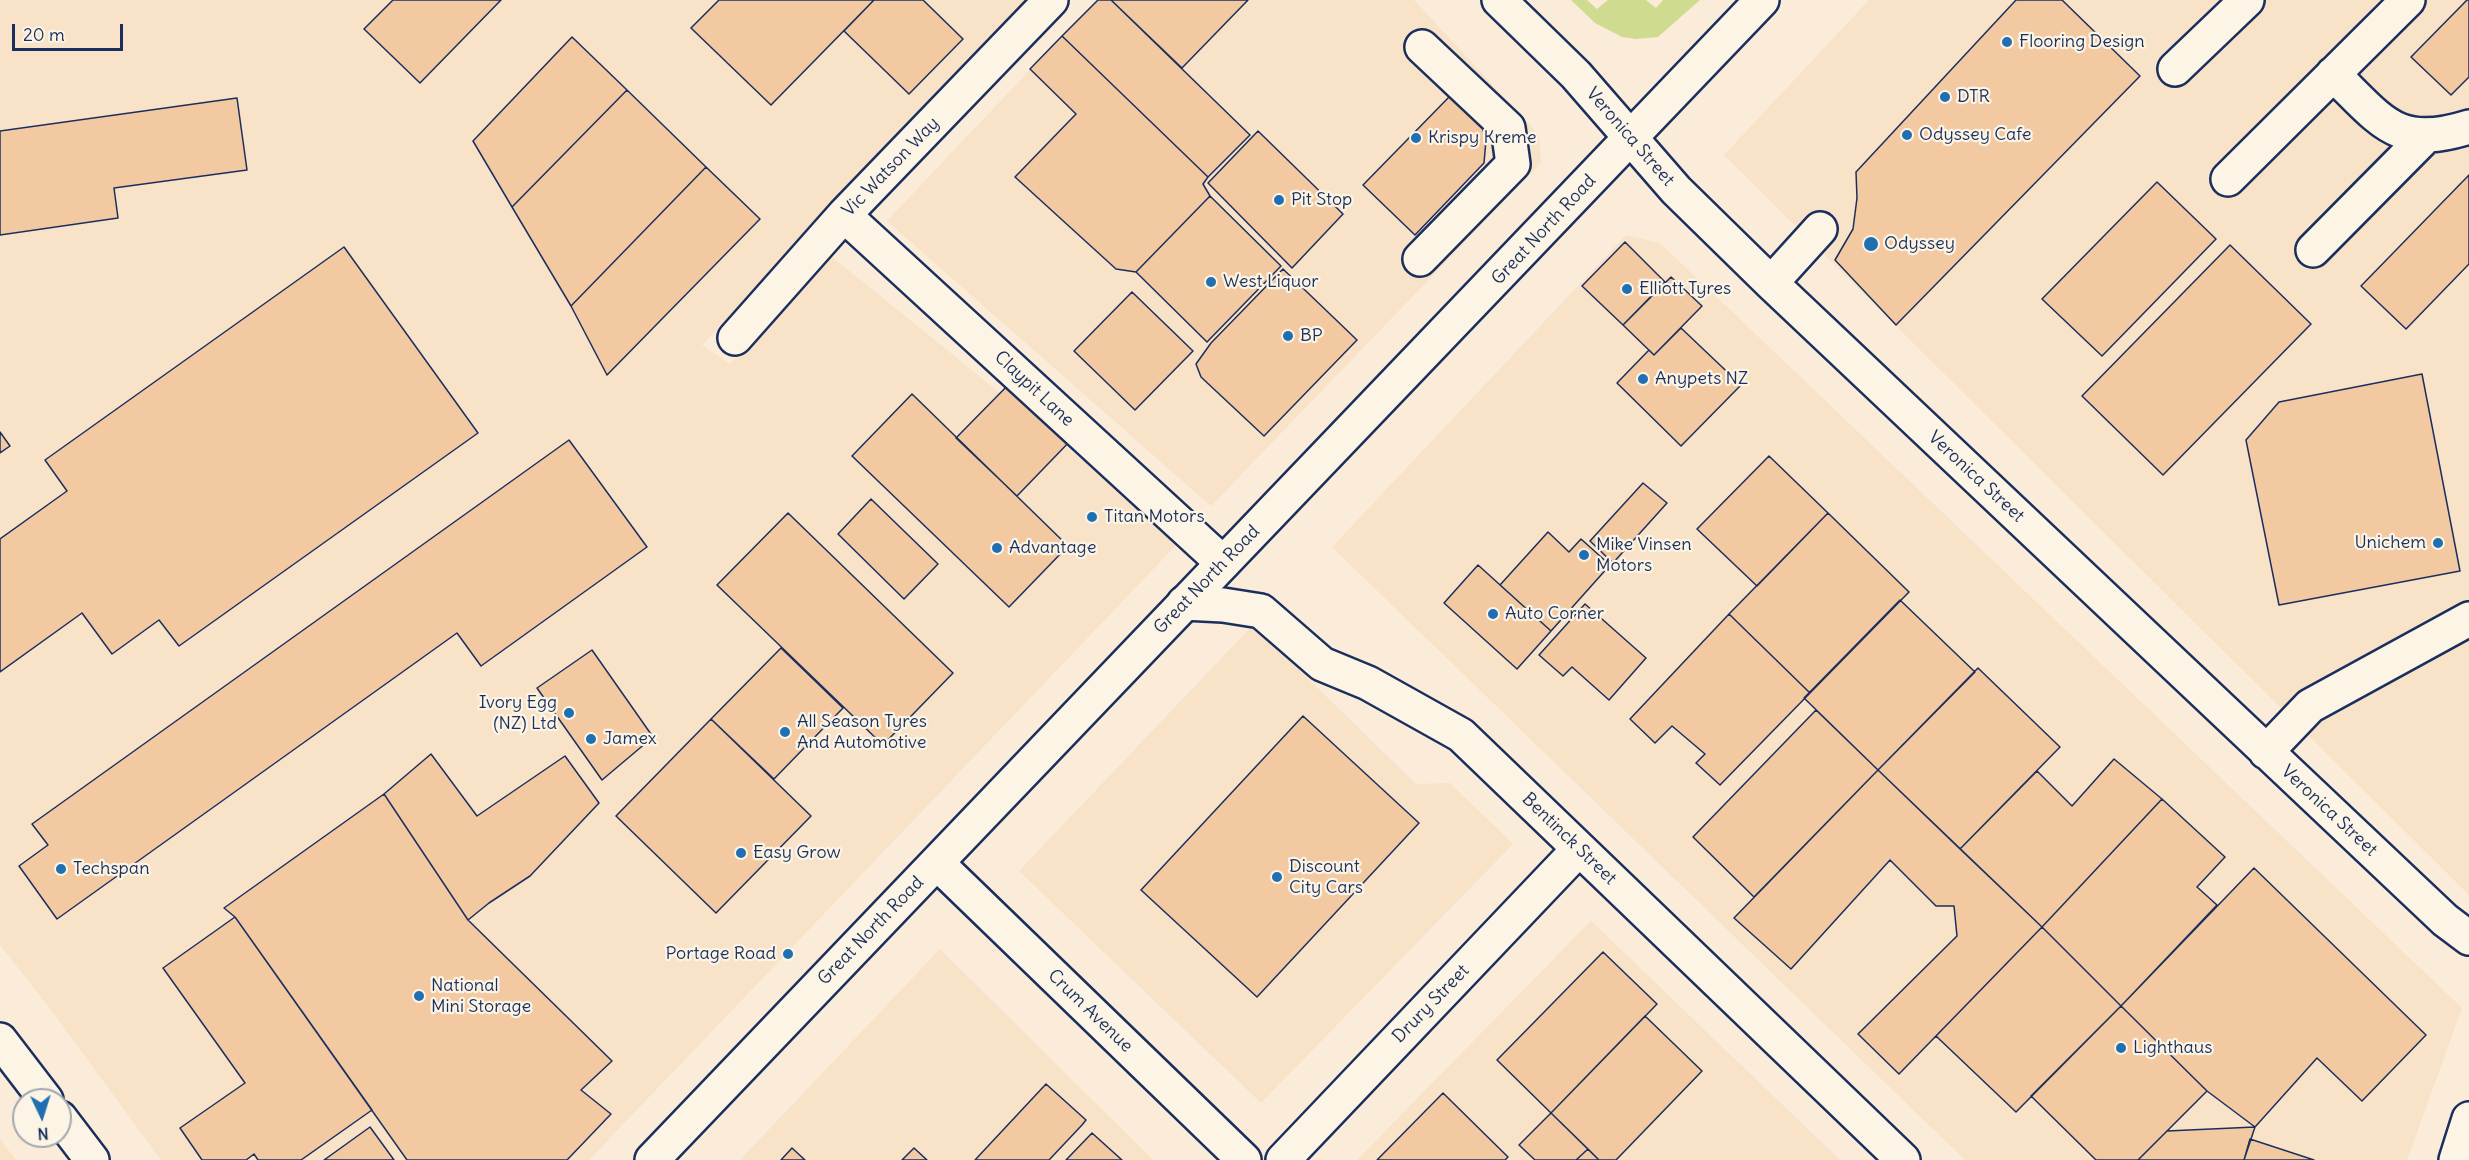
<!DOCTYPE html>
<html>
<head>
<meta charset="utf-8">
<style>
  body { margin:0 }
  #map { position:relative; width:2469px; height:1160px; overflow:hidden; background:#faecd8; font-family:Delius,sans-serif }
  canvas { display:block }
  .north { position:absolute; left:12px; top:1088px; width:60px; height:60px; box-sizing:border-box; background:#fcf5e5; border:2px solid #a2a6af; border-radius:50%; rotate:176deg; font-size:16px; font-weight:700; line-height:24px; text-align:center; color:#1b2f5e }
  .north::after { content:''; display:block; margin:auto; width:21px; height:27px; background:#1f6fb2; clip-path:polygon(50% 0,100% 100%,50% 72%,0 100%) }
  .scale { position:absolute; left:12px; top:24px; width:111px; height:27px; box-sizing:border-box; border:3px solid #1b2f5e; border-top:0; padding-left:8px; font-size:18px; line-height:21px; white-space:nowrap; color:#1b2f5e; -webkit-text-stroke:4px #fcf5e5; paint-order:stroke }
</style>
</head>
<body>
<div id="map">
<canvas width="2469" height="1160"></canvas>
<div class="north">N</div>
<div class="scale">20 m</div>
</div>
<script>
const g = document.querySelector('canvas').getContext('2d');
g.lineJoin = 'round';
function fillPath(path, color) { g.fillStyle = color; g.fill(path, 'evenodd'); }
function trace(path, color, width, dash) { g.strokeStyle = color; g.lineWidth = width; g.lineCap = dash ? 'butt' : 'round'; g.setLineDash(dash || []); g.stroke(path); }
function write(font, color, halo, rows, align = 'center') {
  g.font = font + ' Delius,sans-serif'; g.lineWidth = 4.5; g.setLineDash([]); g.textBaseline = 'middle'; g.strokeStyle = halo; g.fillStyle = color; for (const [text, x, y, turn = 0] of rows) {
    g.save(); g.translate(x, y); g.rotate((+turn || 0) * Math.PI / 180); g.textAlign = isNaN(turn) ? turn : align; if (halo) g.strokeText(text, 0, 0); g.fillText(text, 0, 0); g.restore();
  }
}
const built = new Path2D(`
  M0 0H1034L805 234 702 345 730 364 831 256 1181 540 589 1160H161L46 1003 0 945Z
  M1096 0H1414L1539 135 1541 163 1211 506 887 221Z
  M1869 0H2469V895L1724 155Z
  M1626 235 1660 243 2462 1008 2407 1160H1965L1332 547Z
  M1253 625 1416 784 1450 783 1513 844 1261 1103 1019 871Z
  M1591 921 1840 1160H1357Z
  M940 949 1153 1160H740Z
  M0 1139 16 1160H0Z`);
const green = new Path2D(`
  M1571 0H1587L1597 9 1608 0H1646L1656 8 1663 0H1700L1658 37 1636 39 1622 37 1595 23Z`);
const building = new Path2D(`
  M393 0H501L420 83 364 29Z
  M719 0H874L771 105 691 28Z
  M874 0H923L963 39 909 94 844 31Z
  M1098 0H1111L1250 135 1208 177 1062 36Z
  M1111 0H1248L1182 68Z
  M2016 0H2062L2140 76 1896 325 1835 260 1853 229 1857 198 1856 172Z
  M2467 0H2469V77L2451 95 2411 57Z
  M1062 36 1208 177 1203 184 1210 196 1136 272 1116 269 1015 177 1076 114 1030 69Z
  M572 37 627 90 512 207 473 141Z
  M627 90 706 167 571 306 512 207Z
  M1450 96 1482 126 1486 140 1484 163 1415 235 1363 185Z
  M237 98 247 170 114 188 118 218 0 235V131Z
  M1258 131 1343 214 1292 268 1208 183Z
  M706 167 760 219 607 375 571 306Z
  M2469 175V264L2406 329 2361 286Z
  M2157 182 2216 239 2102 356 2042 299Z
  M1210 196 1281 266 1207 342 1136 272Z
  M1625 242 1665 282 1623 325 1582 286Z
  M2230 245 2311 324 2163 475 2082 396Z
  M344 247 478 433 179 646 159 620 112 654 82 613 0 672V539L67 491 45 460Z
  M1283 269 1357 340 1264 436 1201 377 1196 364 1211 343Z
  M1671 277 1702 306 1654 355 1623 325Z
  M1132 292 1193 351 1135 410 1074 351Z
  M1681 328 1741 385 1681 446 1617 383 1649 350 1654 355Z
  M2422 374 2460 571 2279 605 2246 440 2279 402Z
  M1013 380 1073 438 1017 496 956 438Z
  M912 394 1068 546 1009 607 852 456Z
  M0 432 10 446 0 453Z
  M569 440 647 547 481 666 457 633 57 919 19 866 48 845 32 824Z
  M1769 456 1828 513 1757 586 1697 529Z
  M1643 483 1667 503 1613 563 1590 541Z
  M871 499 938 564 904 599 838 534Z
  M788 513 953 673 883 745 717 585Z
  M1828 513 1909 592 1810 693 1729 614Z
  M1548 532 1569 552 1581 539 1610 565 1551 631 1500 585Z
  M1478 565 1551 631 1517 669 1444 603Z
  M1900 600 1975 672 1878 770 1804 698Z
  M1585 604 1646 658 1609 700 1572 667 1563 676 1539 655Z
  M1729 614 1810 693 1720 785 1696 763 1705 754 1672 726 1655 743 1630 719Z
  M781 648 843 708 774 779 711 719Z
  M592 650 653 737 602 780 537 688Z
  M1978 668 2060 747 1960 849 1878 770Z
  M1816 710 1878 770 1754 897 1693 837Z
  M1303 716 1419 823 1257 997 1141 890Z
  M711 719 811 816 716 913 616 816Z
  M431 754 477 816 565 756 599 803 530 876 489 903 468 920 384 794Z
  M2114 759 2162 799 2042 927 1960 849 2037 771 2072 806Z
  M1878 770 2042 927 1899 1074 1858 1034 1957 936 1954 906H1936L1890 860 1791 969 1734 918Z
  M384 794 468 920 612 1061 581 1090 611 1114 567 1160H407L235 917 224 908Z
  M2162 799 2225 857 2197 887 2217 905 2121 1006 2042 927Z
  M2254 868 2426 1035 2362 1101 2317 1058 2255 1127 2207 1091 2121 1006Z
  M235 917 372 1110 301 1160H258L254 1154 246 1160H202L180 1128 245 1083 163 968Z
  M2042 927 2121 1006 2016 1112 1936 1036Z
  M1603 952 1657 1004 1551 1113 1497 1060Z
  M2121 1006 2207 1091 2138 1160H2096L2031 1096Z
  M1645 1016 1702 1071 1616 1160H1599L1551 1113Z
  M1046 1084 1086 1120 1082 1125 1049 1160H975Z
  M1443 1093 1508 1157 1505 1160H1377Z
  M1551 1113 1588 1149 1576 1160H1535L1519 1145Z
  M370 1127 394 1160H324Z
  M2255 1127 2244 1160H2138L2167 1131Z
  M1092 1133 1122 1160H1066Z
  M2250 1139 2314 1160H2244Z
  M792 1148 805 1160H781Z
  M914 1148 927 1160H902Z
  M1588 1149 1599 1160H1576Z`);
const minor = new Path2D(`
  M1499 0 1576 75 1676 190 1771 283 2445 920 2469 938
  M2175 69 2247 0
  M2333 74C2382 121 2396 150 2469 127
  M2228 179 2408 0
  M844 215 1223 563
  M2313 250 2425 137
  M1420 259 1513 164 1508 128 1422 47
  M1771 283 1820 229
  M735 338 844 215 1051 0
  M1184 603 1223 605 1261 611 1322 664 1368 683 1461 735 1903 1160
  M2266 752 2310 706 2469 619
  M937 863 1244 1160
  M1283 1160 1579 849
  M2456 1160 2469 1119`);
const major = new Path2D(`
  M0 1040 46 1100
  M60 1118 92 1160
  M652 1160C1021 773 1393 388 1762 0`);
const markers = [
  [2007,42,6,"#1f6fb2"],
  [1945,97,6,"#1f6fb2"],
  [1907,135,6,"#1f6fb2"],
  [1416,138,6,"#1f6fb2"],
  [1279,200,6,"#1f6fb2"],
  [1871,244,8,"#1f6fb2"],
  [1211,282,6,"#1f6fb2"],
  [1627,289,6,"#1f6fb2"],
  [1288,336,6,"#1f6fb2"],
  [1643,379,6,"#1f6fb2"],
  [1092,517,6,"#1f6fb2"],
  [2438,543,6,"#1f6fb2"],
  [997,548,6,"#1f6fb2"],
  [1584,555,6,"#1f6fb2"],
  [1493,614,6,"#1f6fb2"],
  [569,713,6,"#1f6fb2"],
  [785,732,6,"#1f6fb2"],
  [591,739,6,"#1f6fb2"],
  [741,853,6,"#1f6fb2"],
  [61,869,6,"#1f6fb2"],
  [1277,877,6,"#1f6fb2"],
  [788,954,6,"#1f6fb2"],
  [419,996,6,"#1f6fb2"],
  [2121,1048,6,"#1f6fb2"]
];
const poiNames = [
  ["Flooring Design",2019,42],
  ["DTR",1957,97],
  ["Odyssey Cafe",1919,135],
  ["Krispy Kreme",1428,138],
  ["Pit Stop",1291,200],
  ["Odyssey",1884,244],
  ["West Liquor",1223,282],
  ["Elliott Tyres",1639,289],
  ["BP",1300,336],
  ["Anypets NZ",1655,379],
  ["Titan Motors",1104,517],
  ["Unichem",2426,543,"right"],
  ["Mike Vinsen",1596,545],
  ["Motors",1596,566],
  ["Advantage",1009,548],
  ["Auto Corner",1505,614],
  ["Ivory Egg",557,703,"right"],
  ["(NZ) Ltd",557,724,"right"],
  ["All Season Tyres",797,722],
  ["And Automotive",797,743],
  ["Jamex",603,739],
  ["Easy Grow",753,853],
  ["Discount",1289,867],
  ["City Cars",1289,888],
  ["Techspan",73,869],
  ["Portage Road",776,954,"right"],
  ["National",431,986],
  ["Mini Storage",431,1007],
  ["Lighthaus",2133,1048]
];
const streetNames = [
  ["Veronica Street",1630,137,49],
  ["Vic Watson Way",891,167,-46],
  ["Great North Road",1544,230,-47],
  ["Claypit Lane",1034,389,43],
  ["Veronica Street",1976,477,43],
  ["Great North Road",1207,580,-46],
  ["Veronica Street",2329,811,43],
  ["Bentinck Street",1569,839,44],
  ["Great North Road",871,931,-46],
  ["Drury Street",1431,1004,-46],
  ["Crum Avenue",1090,1011,44]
];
fillPath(built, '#f8e2c8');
fillPath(green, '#cfdc90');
fillPath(building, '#f3c9a2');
trace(building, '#1b2f5e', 1.5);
trace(minor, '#1b2f5e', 38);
trace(major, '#1b2f5e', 38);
trace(minor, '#fcf5e5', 33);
trace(major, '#fcf5e5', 33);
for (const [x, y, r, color] of markers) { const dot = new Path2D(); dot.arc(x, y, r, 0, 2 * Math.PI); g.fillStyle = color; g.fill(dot); trace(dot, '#fcf5e5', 2); }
write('18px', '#1b2f5e', '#fcf5e5', poiNames, 'left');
write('18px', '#1b2f5e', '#fcf5e5', streetNames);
</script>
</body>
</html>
